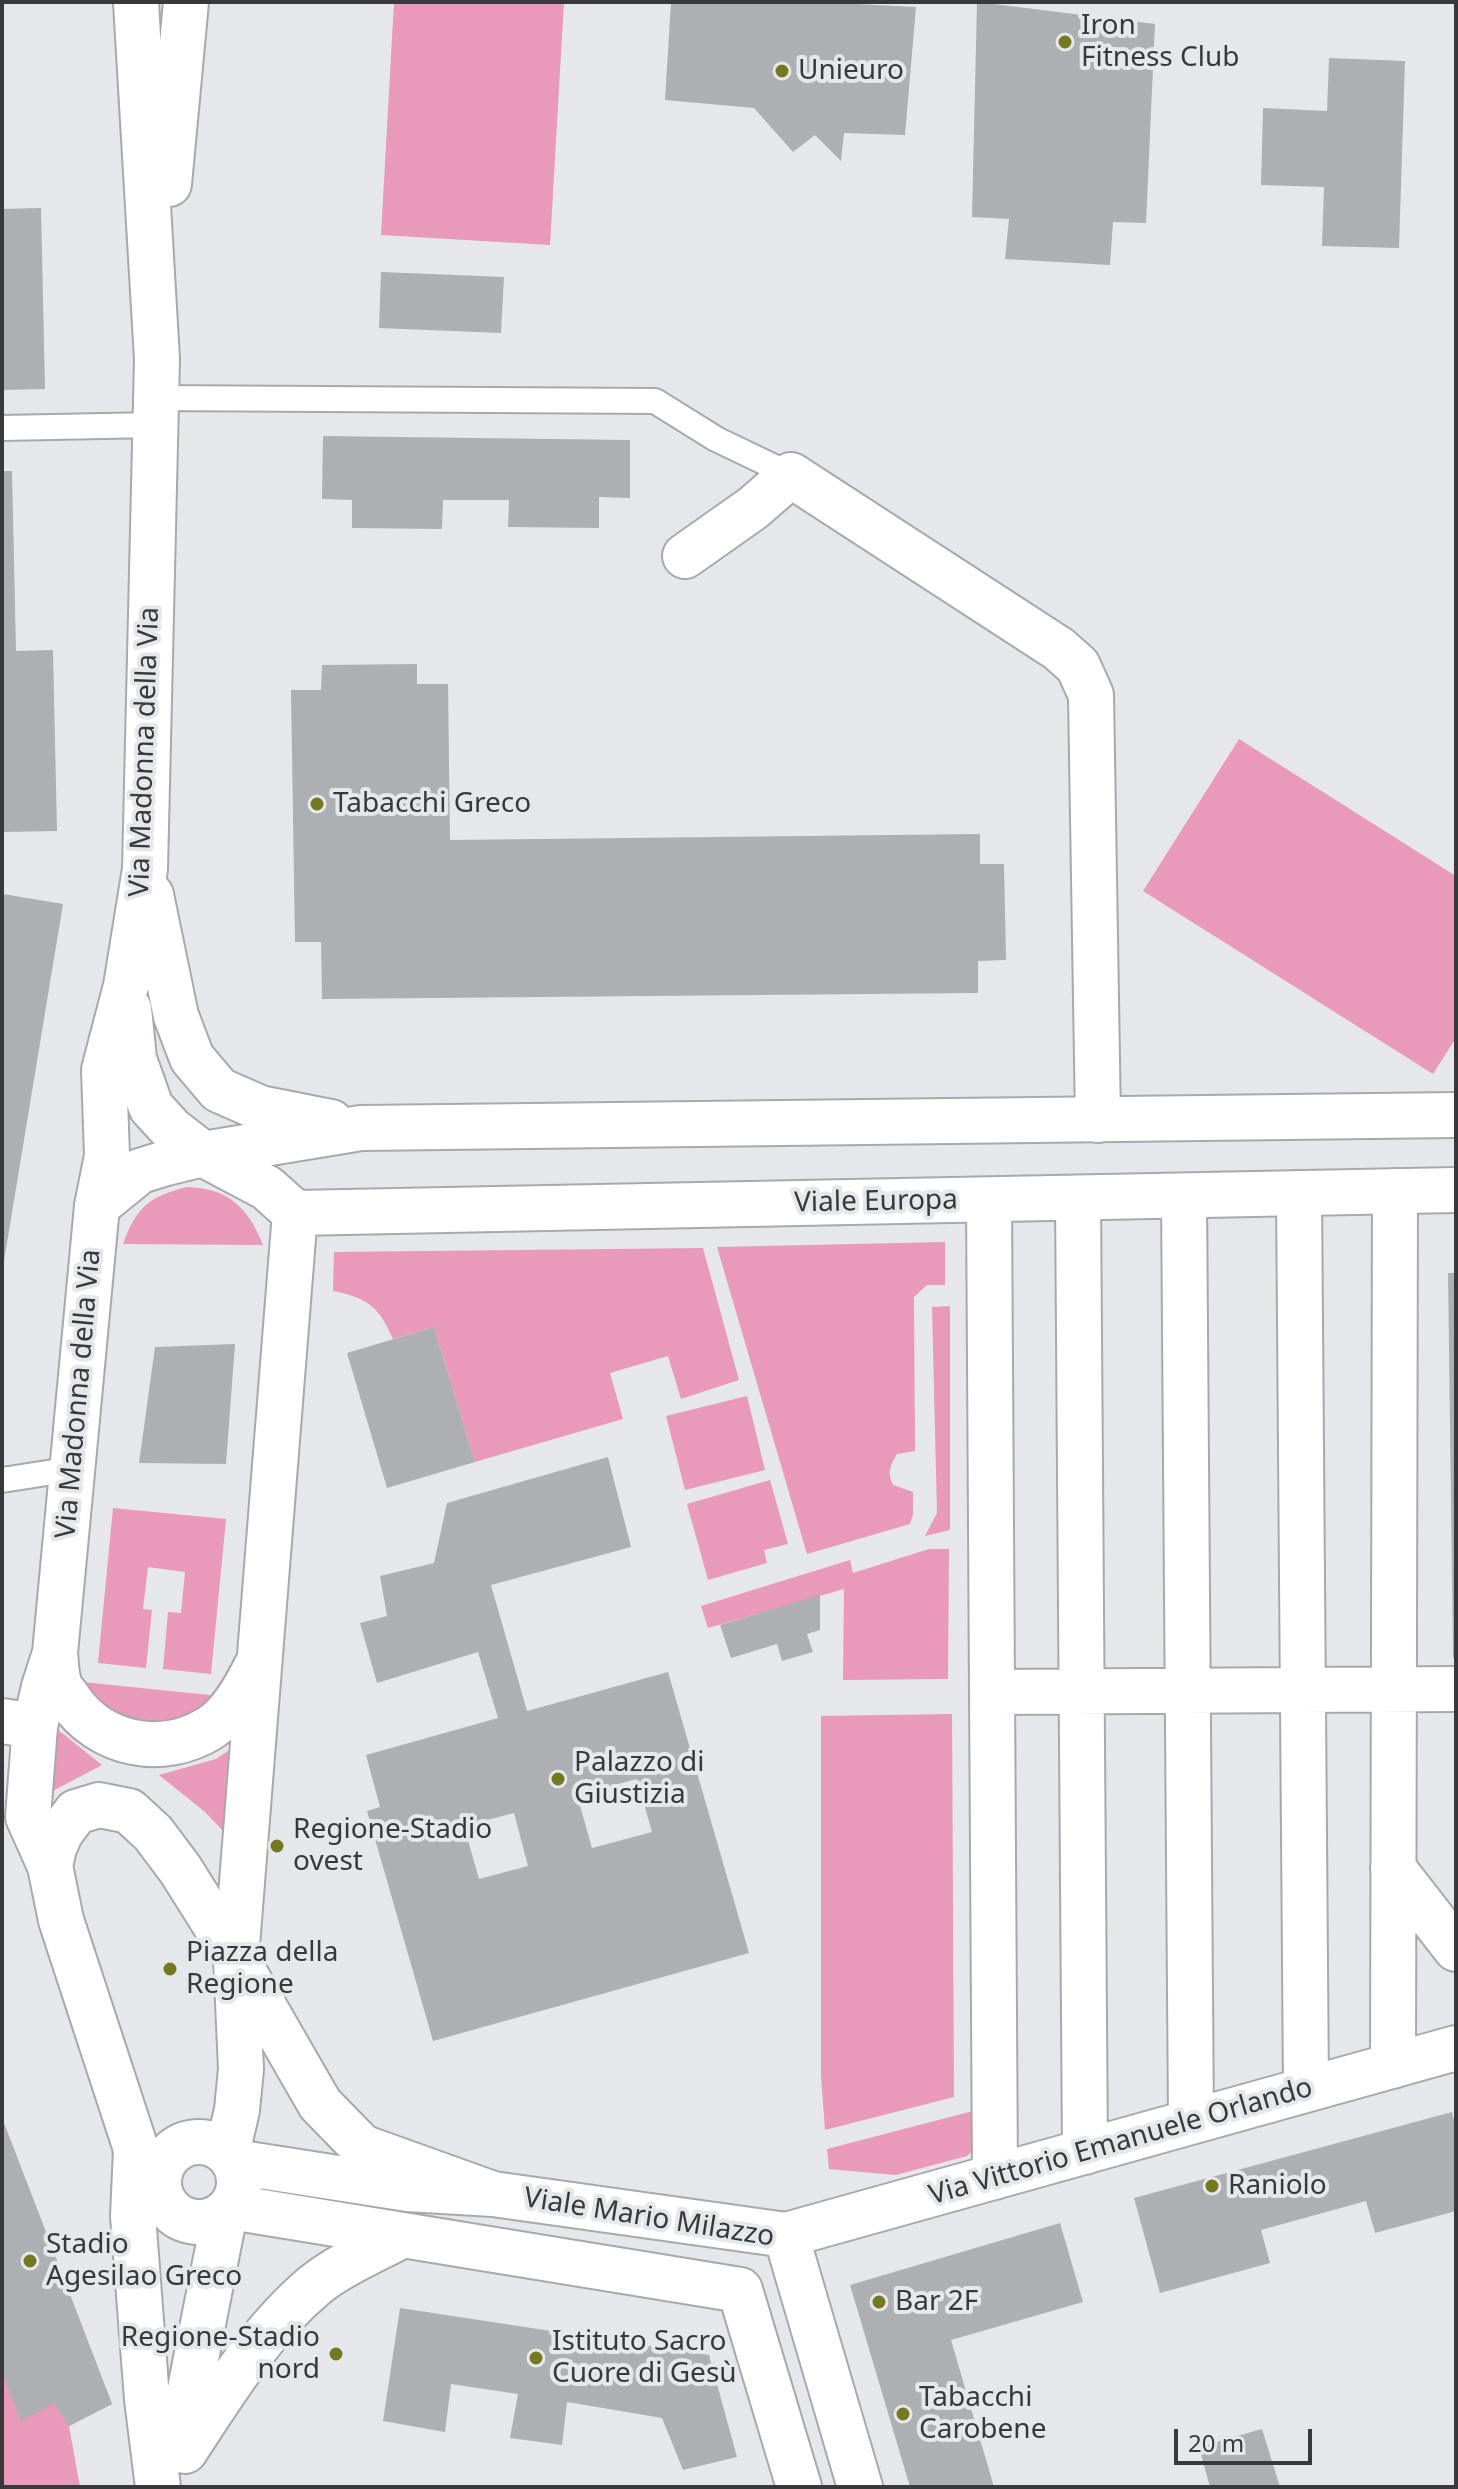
<!DOCTYPE html>
<html>
<head>
<meta charset="utf-8">
<style>
  body { margin:0 }
  #map { position:relative; width:1458px; height:2489px; overflow:hidden; background:#e6e7ea; font-family:"Noto Sans",sans-serif }
  canvas { display:block }
  .frame { position:absolute; inset:0; border:4px solid #39393b; pointer-events:none }
  .scale { position:absolute; left:1174px; top:2429px; width:138px; height:36px; box-sizing:border-box; border:4px solid #39393b; border-top:0; padding-left:10px; font-size:24px; line-height:28px; white-space:nowrap; color:#39393b; -webkit-text-stroke:6px #e6e7ea; paint-order:stroke }
</style>
</head>
<body>
<div id="map">
<canvas width="1458" height="2489"></canvas>
<div class="frame"></div>
<div class="scale">20 m</div>
</div>
<script>
const g = document.querySelector('canvas').getContext('2d');
g.lineJoin = 'round';
function fillPath(path, color) { g.fillStyle = color; g.fill(path, 'evenodd'); }
function trace(path, color, width, dash) { g.strokeStyle = color; g.lineWidth = width; g.lineCap = dash ? 'butt' : 'round'; g.setLineDash(dash || []); g.stroke(path); }
function write(font, color, halo, rows, align = 'center') {
  g.font = font + ' "Noto Sans",sans-serif'; g.lineWidth = 8; g.setLineDash([]); g.textBaseline = 'middle'; g.strokeStyle = halo; g.fillStyle = color; for (const [text, x, y, turn = 0] of rows) {
    g.save(); g.translate(x, y); g.rotate((+turn || 0) * Math.PI / 180); g.textAlign = isNaN(turn) ? turn : align; if (halo) g.strokeText(text, 0, 0); g.fillText(text, 0, 0); g.restore();
  }
}
const green = new Path2D(`
  M394 2H564L550 245 381 235Z
  M1239 739 1456 876V1038L1433 1074 1143 891Z
  M187 1187C228 1188 248 1207 263 1245L123 1244C137 1206 149 1197 187 1187Z
  M945 1242V1285H927L914 1297 915 1451 897 1454C890 1466 887 1472 893 1485L913 1492V1514L910 1524 807 1554 717 1247Z
  M703 1248 739 1380 681 1399 668 1356 610 1373 623 1419 475 1462 434 1327 393 1339C379 1307 368 1298 333 1291L334 1252Z
  M950 1306V1530L925 1536 937 1513 932 1307Z
  M747 1396 765 1470 685 1490 666 1416Z
  M770 1480 788 1544 764 1550 767 1563 708 1580 687 1504Z
  M113 1508 226 1519 211 1674 163 1669 168 1612 181 1613 185 1572 148 1567 143 1609 152 1610 146 1668 98 1663Z
  M929 1549H949L948 1679 843 1680 844 1589 708 1628 701 1606 850 1560 853 1573Z
  M83 1682 219 1696 175 1727 116 1724Z
  M952 1714 954 2097 825 2130 821 2076V1716Z
  M52 1725 102 1765 49 1793Z
  M237 1745 227 1835 205 1812 159 1775 216 1759Z
  M973 2111V2150L967 2156 896 2175 829 2169 827 2149Z
  M2 2118 112 2404 69 2426 80 2487H2Z`);
const building = new Path2D(`
  M671 2H817L916 7 905 135 844 133 841 161 815 135 793 152 754 108 665 100Z
  M977 2 1155 24 1146 223 1113 222 1110 265 1005 259 1009 219 972 217Z
  M1329 58 1405 61 1399 248 1322 246 1324 187 1261 185 1263 108 1327 111Z
  M41 208 45 389 2 390V209Z
  M381 272 504 277 501 333 379 328Z
  M323 436 630 440V498L599 497V528L508 527 509 500H443L442 529 352 528V500L322 499Z
  M2 471H12L16 651 53 650 57 831 2 832Z
  M417 664V684H448L450 840 980 834V864H1004L1006 960 978 961V993L322 999 321 942H295L291 690H321L322 665Z
  M3 894 63 904 4 1261 2 1260Z
  M1448 1273H1456V1658H1453Z
  M434 1327 475 1462 387 1488 347 1353Z
  M235 1344 226 1464 139 1463 155 1347Z
  M608 1457 631 1547 491 1585 527 1711 668 1672 749 1953 433 2041 367 1811 380 1807 366 1755 498 1718 478 1652 377 1683 360 1623 387 1616 380 1576 434 1563 447 1503ZM637 1779 652 1832 592 1848 577 1795ZM514 1813 528 1866 479 1879 464 1826Z
  M820 1595V1630L807 1634 813 1652 782 1661 777 1644 731 1658 720 1625Z
  M1452 2112 1456 2129V2211L1375 2233 1366 2201 1261 2230 1270 2263 1160 2293 1134 2198Z
  M2 2118 112 2404 69 2426 54 2403 21 2421 2 2372Z
  M1060 2223 1083 2302 951 2340 994 2487H910L850 2285Z
  M400 2308 709 2355 737 2457 683 2470 662 2418 567 2402 562 2445 510 2438 518 2394 451 2384 445 2432 383 2421Z
  M1262 2429 1280 2487H1210L1199 2447Z`);
const lane = new Path2D(`
  M156 398 655 401 716 439 791 475
  M2 428 155 425
  M2 1480 73 1469`);
const street = new Path2D(`
  M685 556 753 508 791 475 1059 649 1078 666 1091 695 1098 1120
  M1299 1193 1306 2090
  M1184 1196 1191 2122
  M1078 1198 1085 2152
  M989 1200 995 2177
  M992 1692 1456 1689
  M2 1721 35 1726
  M50 1866 54 1848 61 1832 76 1812 99 1805 129 1811 153 1833 180 1869 236 1958 241 2069 237 2110 227 2153
  M1393 1868 1456 1949
  M1393 2066 1395 1191
  M136 2149 133 2216 147 2399 158 2487
  M786 2235 1456 2048
  M186 2443 188 2399 225 2213
  M185 2451C223 2393 261 2330 315 2285 340 2265 373 2251 401 2236`);
const secondary = new Path2D(`
  M136 2 157 359 145 869 126 986 104 1070 107 1156 97 1206 55 1653 44 1687 35 1726 28 1817 50 1866 61 1920 136 2149 162 2198
  M169 184 186 2
  M151 895 176 1016 192 1058 219 1090 260 1108 331 1122
  M129 1009 134 1059 151 1107 172 1130 203 1154 267 1188 295 1213
  M97 1206 140 1171 166 1163 203 1154 361 1128 1456 1115
  M295 1213 1456 1190
  M295 1213 236 1958 320 2104 362 2147 493 2194
  M55 1653C56 1662 56 1674 59 1683 60 1689 66 1694 69 1699 100 1745 162 1758 210 1728 231 1715 246 1687 257 1665
  M159 2182a40 40 0 1 1 80 0a40 40 0 1 1-80 0Z
  M235 2162 408 2189 493 2194 786 2235 860 2487
  M231 2207 740 2290 799 2487`);
const markers = [
  [1065,42,8,"#747921"],
  [782,71,8,"#747921"],
  [317,804,8,"#747921"],
  [558,1779,8,"#747921"],
  [277,1846,8,"#747921"],
  [170,1969,8,"#747921"],
  [1212,2186,8,"#747921"],
  [30,2261,8,"#747921"],
  [879,2302,8,"#747921"],
  [336,2354,8,"#747921"],
  [536,2358,8,"#747921"],
  [903,2414,8,"#747921"]
];
const poiNames = [
  ["Iron",1081,26],
  ["Fitness Club",1081,58],
  ["Unieuro",798,71],
  ["Tabacchi Greco",333,804],
  ["Palazzo di",574,1763],
  ["Giustizia",574,1795],
  ["Regione-Stadio",293,1830],
  ["ovest",293,1862],
  ["Piazza della",186,1953],
  ["Regione",186,1985],
  ["Raniolo",1228,2186],
  ["Stadio",46,2245],
  ["Agesilao Greco",46,2277],
  ["Bar 2F",895,2302],
  ["Regione-Stadio",320,2338,"right"],
  ["nord",320,2370,"right"],
  ["Istituto Sacro",552,2342],
  ["Cuore di Gesù",552,2374],
  ["Tabacchi",919,2398],
  ["Carobene",919,2430]
];
const streetNames = [
  ["Via Madonna della Via",145,752,-88],
  ["Viale Europa",876,1202,-1],
  ["Via Madonna della Via",79,1394,-85],
  ["Via Vittorio Emanuele Orlando",1121,2142,-16],
  ["Viale Mario Milazzo",649,2218,9]
];
fillPath(green, '#e999b9');
fillPath(building, '#adafb2');
trace(lane, '#a9a9ac', 28);
trace(street, '#a9a9ac', 48);
trace(secondary, '#a9a9ac', 48);
trace(lane, '#fff', 24);
trace(street, '#fff', 44);
trace(secondary, '#fff', 44);
for (const [x, y, r, color] of markers) { const dot = new Path2D(); dot.arc(x, y, r, 0, 2 * Math.PI); g.fillStyle = color; g.fill(dot); trace(dot, '#e6e7ea', 3); }
write('28px', '#39393b', '#e6e7ea', poiNames, 'left');
write('28px', '#39393b', '#e6e7ea', streetNames);
</script>
</body>
</html>
